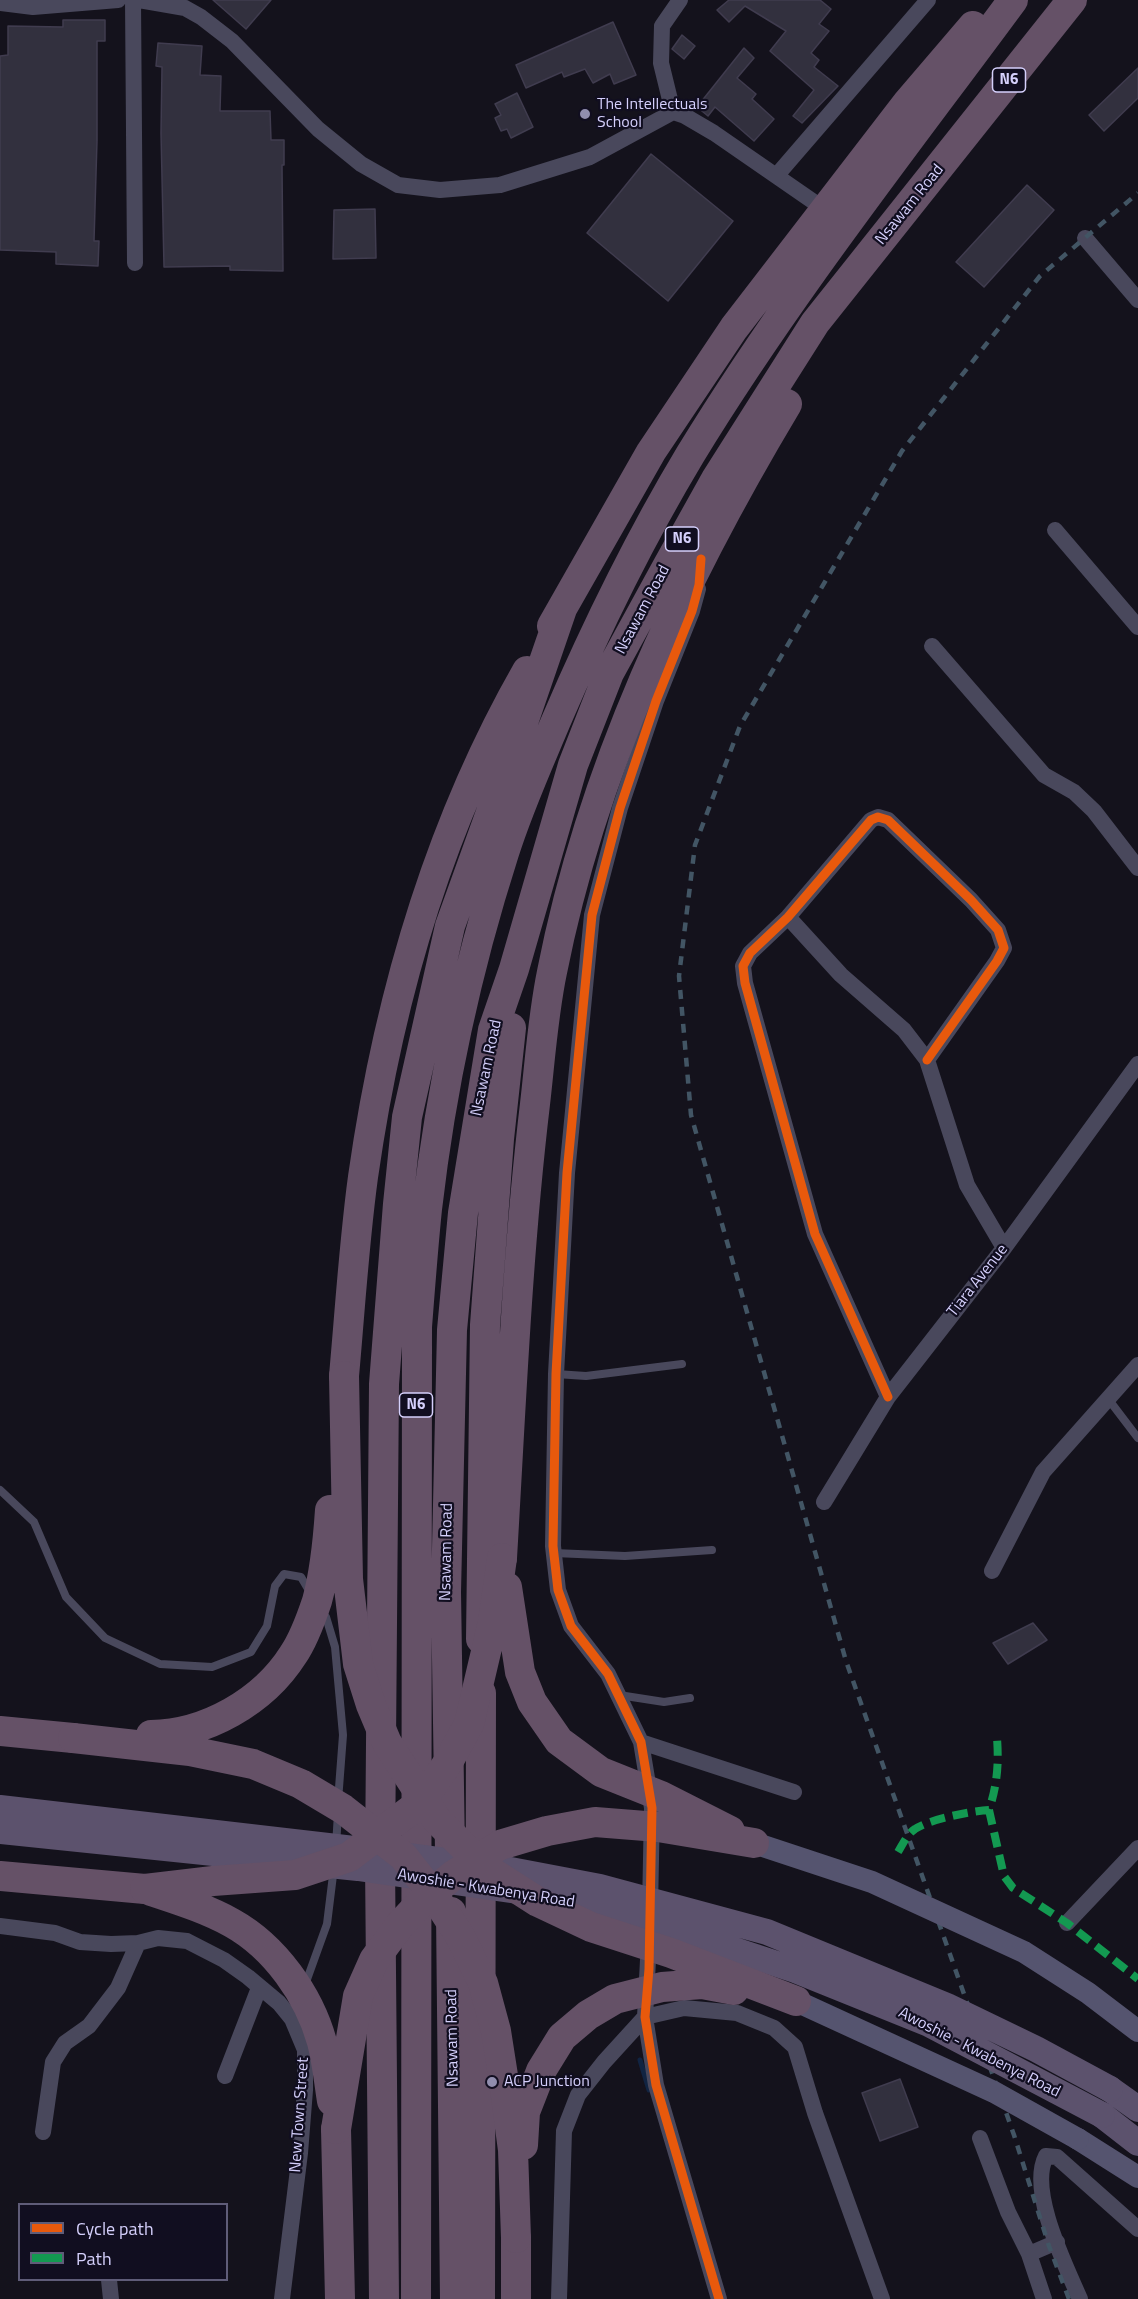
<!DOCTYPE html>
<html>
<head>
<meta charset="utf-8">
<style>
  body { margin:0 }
  #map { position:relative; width:1138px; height:2299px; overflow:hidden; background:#14121c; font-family:"Titillium Web",sans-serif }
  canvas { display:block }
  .legend { position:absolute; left:18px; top:2203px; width:210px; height:78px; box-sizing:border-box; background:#110e20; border:2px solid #5f5c78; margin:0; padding:8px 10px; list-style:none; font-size:18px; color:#d5d0fc }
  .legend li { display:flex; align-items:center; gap:12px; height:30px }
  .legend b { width:30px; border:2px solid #5f5c78 }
</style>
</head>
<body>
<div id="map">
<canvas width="1138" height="2299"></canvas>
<ul class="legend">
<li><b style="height:8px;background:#e8590c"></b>Cycle path</li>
<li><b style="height:8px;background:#139951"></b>Path</li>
</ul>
</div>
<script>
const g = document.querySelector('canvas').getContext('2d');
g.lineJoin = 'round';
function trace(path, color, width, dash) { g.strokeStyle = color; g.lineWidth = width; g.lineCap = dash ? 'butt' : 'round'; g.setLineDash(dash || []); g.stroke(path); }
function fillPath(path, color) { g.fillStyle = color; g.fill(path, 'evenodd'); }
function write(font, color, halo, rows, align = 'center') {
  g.font = font + ' "Titillium Web",sans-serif'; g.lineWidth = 4.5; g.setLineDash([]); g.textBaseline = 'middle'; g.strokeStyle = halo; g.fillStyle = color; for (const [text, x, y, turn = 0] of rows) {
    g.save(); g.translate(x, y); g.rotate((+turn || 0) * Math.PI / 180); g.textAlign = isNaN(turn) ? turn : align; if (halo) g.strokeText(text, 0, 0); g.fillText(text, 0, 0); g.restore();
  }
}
const stream = new Path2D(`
  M640 2060 649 2090`);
const building = new Path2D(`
  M213 0H271L246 29Z
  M729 0H820L831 9 819 24 829 31 811 53 819 60 814 67 838 86 802 123 793 116 814 90 770 51 786 31 745 6 729 22 717 10Z
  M63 20H105V41H97V141L94 241H99L98 266 56 264V252L0 250V56L8 55V26L63 27Z
  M613 22 636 75 614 84 610 74 593 83 585 69 564 77 562 72 526 88 516 65Z
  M682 35 695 46 684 59 672 49Z
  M158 43 202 46 200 75 221 76 220 111H270L271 140H284V165H282L283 271 230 270V266L164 267 161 133 162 67 156 66Z
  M744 48 754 58 737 78 756 94 752 99 774 119 754 141 715 107 708 116 697 107Z
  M1138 68V98L1104 131 1089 115Z
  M517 93 533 127 511 138 507 129 501 131 495 118 501 115 495 104Z
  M651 154 733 221 668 301 587 233Z
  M1027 185 1054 210 984 287 956 262Z
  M375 209 376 258 333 259 334 210Z
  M1033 1623 1047 1640 1008 1664 993 1643Z
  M900 2079 918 2127 880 2141 862 2093Z`);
const lane = new Path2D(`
  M556 1374 586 1376 682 1364
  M1109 1400 1138 1438
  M0 1490 34 1522 66 1597 105 1638 160 1664 212 1667 251 1652 267 1626 275 1586 284 1574 301 1577 311 1594
  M554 1553 625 1556 712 1550
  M321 1610 326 1617 335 1647 343 1735 338 1801
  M619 1695 664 1702 690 1698
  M336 1846 338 1813
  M305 1985 327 1924 334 1867`);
const street = new Path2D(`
  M133 0 135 263
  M139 0 185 8 201 17 232 41 318 129 361 164 398 185 440 190 500 185 590 157 673 112 685 116 714 133 824 209
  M0 3 33 7 118 0
  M673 112 661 63 662 26 680 0
  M777 175 928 0
  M1085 238 1138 300
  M1055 530 1138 627
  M932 646 1044 775 1074 792 1094 811 1138 868
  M788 917 841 975 904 1030 927 1060 967 1185 1004 1248
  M888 1397 815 1234 745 983 743 966 750 953 788 917 871 820 878 817 888 820 971 900 998 930 1004 948 997 961 927 1060
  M824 1502 888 1397 1004 1248 1138 1064
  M992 1571 1043 1472 1138 1365
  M641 1742 794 1792
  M650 1909 652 1808 641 1742 608 1674 571 1626 558 1590 553 1546 556 1374 567 1173 592 915 620 808 656 701 692 611 698 589
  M1067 1923 1138 1848
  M0 1926 55 1933 80 1942 111 1944 138 1943 158 1938 187 1941 224 1960 248 1977 279 2003 292 2019 305 2050V2090L300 2153 282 2299
  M649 1941 645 2017 656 2085 719 2299
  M225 2076 259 1988
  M43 2132 53 2062 65 2043 89 2026 118 1988 138 1943
  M980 2138 1008 2212 1029 2254 1044 2299
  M1029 2254 1057 2242
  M109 2280 111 2299
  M559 2299 564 2131 578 2095 604 2062 645 2017 684 2008 737 2013 774 2028 795 2047 815 2113 882 2299
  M1080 2299C1065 2264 1028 2191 1046 2156L1057 2157 1138 2229`);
const secondary = new Path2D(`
  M1078 2139 1138 2177`);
const primary = new Path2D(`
  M1110 2089 1138 2109
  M1102 2115 1138 2143`);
const highway = new Path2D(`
  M552 626 651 452 734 328 908 102 973 26
  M344 1376C350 1310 354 1243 363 1177 388 1001 439 825 527 671
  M502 1558C511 1406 517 1255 535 1104 540 1061 543 1015 552 972 592 769 681 581 787 404
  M481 1639 485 1325 499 1139 511 1028
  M0 1731 73 1738
  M450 1852 446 1592 452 1330 463 1213 493 1030 514 969 573 765 609 673 667 567 716 479 815 323 1072 0
  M0 1876 145 1889
  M451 1912 455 2299
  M336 2129 340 2299
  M384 2299 380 1862 384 1384 398 1204 407 1117 450 926 516 743 562 609
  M416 2299 417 1327C420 1288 423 1248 427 1209 441 1088 467 968 504 853 518 808 538 764 556 721 595 630 639 540 690 455 787 296 903 149 1013 0
  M480 2299 481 1693
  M516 2299V2238`);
const rail = new Path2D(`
  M1069 2299 1049 2246 1014 2135 846 1661 691 1115 679 976 695 845 740 726 902 451 1040 276 1138 193`);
const secondaryBridge = new Path2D(`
  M754 1843 872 1882 1024 1952 1088 1993 1138 2031
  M796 2001 994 2092 1078 2139`);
const primaryBridge = new Path2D(`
  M0 1808 354 1849 500 1868 600 1887 767 1932 947 2006 1036 2049 1110 2089
  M0 1831 358 1868 552 1896 671 1929 795 1970 929 2024 1102 2115`);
const highwayBridge = new Path2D(`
  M344 1376 348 1579 358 1664 371 1705 387 1743 437 1820 485 1868 538 1902 591 1927 671 1953 796 2001
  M507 1587 520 1672 532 1702 559 1741 601 1772 661 1796 730 1831
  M151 1735C206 1734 263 1702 293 1655 302 1642 312 1616 317 1601 325 1572 328 1540 330 1510
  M73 1738 190 1751 253 1764 301 1784 343 1809 403 1856 433 1894 460 1936 483 1983 496 2031 504 2082 513 2150 516 2238
  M145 1889 213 1881 295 1875 349 1857 420 1803 447 1764 469 1724 493 1622 502 1558
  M151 1891C178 1900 207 1909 232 1923 275 1947 309 1995 322 2042 327 2061 329 2082 332 2101
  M336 2129 358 1996 374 1960 400 1925 424 1899 455 1874 500 1845 547 1831 595 1822 658 1827 754 1843
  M523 2145 525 2112 541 2071 562 2037 588 2015 615 1999 662 1987 702 1984 734 1990`);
const quiet = new Path2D(`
  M989 1810 1004 1876 1013 1888 1067 1923 1138 1979
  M898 1852C903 1844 907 1834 915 1829 930 1819 972 1811 989 1810 997 1785 999 1765 997 1738`);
const cycleway = new Path2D(`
  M701 559 699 585 692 611 656 701 620 808 592 915 567 1173 556 1374 553 1546 558 1590 571 1626 608 1674 641 1742 652 1808 649 1969 645 2017 656 2085 719 2299
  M888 1397 815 1234 745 983 743 966 750 953 788 917 871 820 878 817 888 820 971 900 998 930 1004 948 997 961 927 1060`);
const markers = [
  [585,114,6,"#918eae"],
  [492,2082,6,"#918eae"]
];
const shields = [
  [1009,80,33],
  [682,539,33],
  [416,1405,33]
];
const shieldNames = [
  ["N6",1009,80],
  ["N6",682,539],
  ["N6",416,1405]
];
const poiNames = [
  ["The Intellectuals",597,105],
  ["School",597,123],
  ["ACP Junction",504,2082]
];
const streetNames = [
  ["Nsawam Road",910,205,-51],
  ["Nsawam Road",643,610,-62],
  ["Nsawam Road",487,1068,-78],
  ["Tiara Avenue",978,1281,-52],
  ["Nsawam Road",447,1552,-89],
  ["Awoshie - Kwabenya Road",486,1889,9],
  ["Nsawam Road",453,2038,-91],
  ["Awoshie - Kwabenya Road",979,2053,27],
  ["New Town Street",300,2115,-86]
];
trace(stream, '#112442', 5);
fillPath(building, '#32303e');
trace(building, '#403c4f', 1.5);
trace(lane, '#49485c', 8);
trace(street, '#49485c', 16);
trace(secondary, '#55546f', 22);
trace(primary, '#5c526d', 26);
trace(highway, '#655167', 30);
trace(rail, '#425564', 4.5, [9, 8]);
trace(secondaryBridge, '#55546f', 22);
trace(primaryBridge, '#5c526d', 26);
trace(highwayBridge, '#655167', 30);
trace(quiet, '#139951', 8, [15, 8]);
trace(cycleway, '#e8590c', 9);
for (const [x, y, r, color] of markers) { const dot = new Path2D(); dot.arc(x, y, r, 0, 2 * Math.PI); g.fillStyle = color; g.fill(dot); trace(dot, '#110e20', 2); }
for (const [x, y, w] of shields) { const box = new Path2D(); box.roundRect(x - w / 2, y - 12, w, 24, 4.5); g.fillStyle = '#110e20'; g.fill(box); trace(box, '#d5d0fc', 1.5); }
write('bold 15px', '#d5d0fc', null, shieldNames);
write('16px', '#d5d0fc', '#110e20', poiNames, 'left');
write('16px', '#d5d0fc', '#110e20', streetNames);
</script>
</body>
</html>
